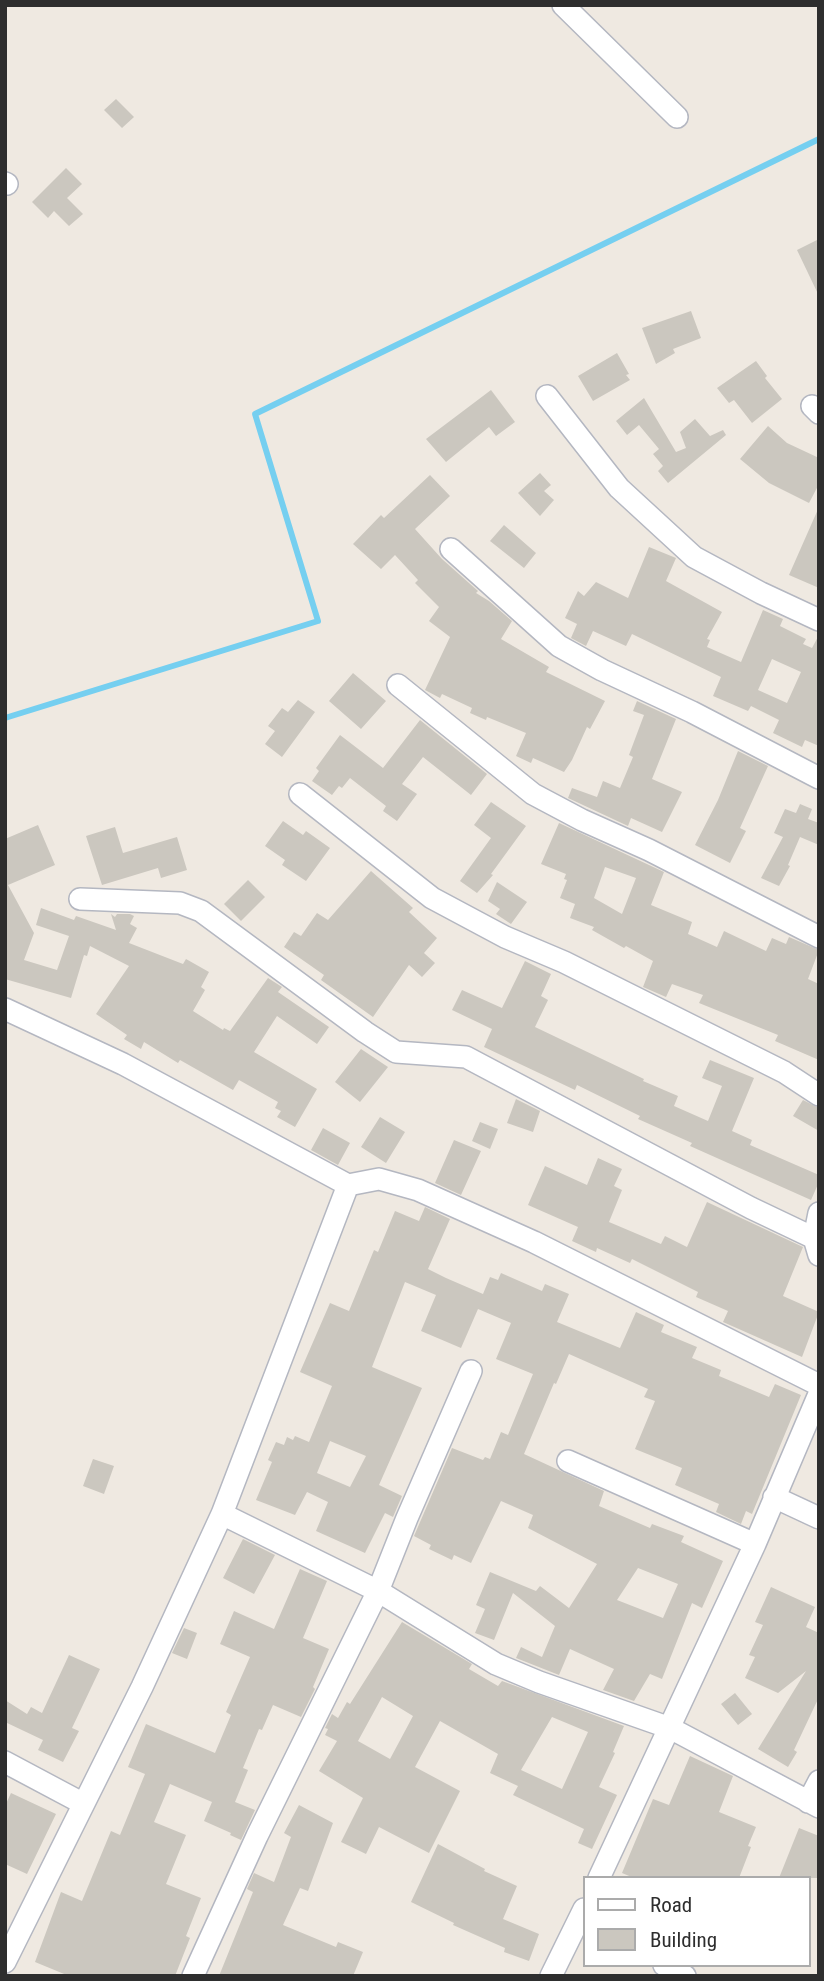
<!DOCTYPE html>
<html>
<head>
<meta charset="utf-8">
<style>
  body { margin:0 }
  #map { position:relative; width:824px; height:1981px; overflow:hidden; background:#efe9e1; font-family:"Roboto Condensed",sans-serif }
  canvas { display:block }
  .frame { position:absolute; inset:0; border:7px solid #2e2e2e; pointer-events:none }
  .legend { position:absolute; left:583px; top:1876px; width:228px; height:91px; box-sizing:border-box; background:#fff; border:2px solid #ababab; margin:0; padding:9px 12px; list-style:none; font-size:21px; color:#2e2e2e }
  .legend li { display:flex; align-items:center; gap:14px; height:35px }
  .legend b { width:35px; border:2px solid #ababab }
</style>
</head>
<body>
<div id="map">
<canvas width="824" height="1981"></canvas>
<div class="frame"></div>
<ul class="legend">
<li><b style="height:9px;background:#fff"></b>Road</li>
<li><b style="height:19px;background:#cbc7bf"></b>Building</li>
</ul>
</div>
<script>
const g = document.querySelector('canvas').getContext('2d');
g.lineJoin = 'round';
function trace(path, color, width, dash) { g.strokeStyle = color; g.lineWidth = width; g.lineCap = dash ? 'butt' : 'round'; g.setLineDash(dash || []); g.stroke(path); }
function fillPath(path, color) { g.fillStyle = color; g.fill(path, 'evenodd'); }
const stream = new Path2D(`
  M5 718 318 621 255 414 819 139`);
const building = new Path2D(`
  M116 99 134 117 122 128 104 110Z
  M66 168 82 184 67 198 83 214 69 226 54 211 48 218 32 202Z
  M819 239V296L797 250Z
  M691 311 701 338 673 349 675 353 656 364 642 328Z
  M617 353 629 374 626 375 630 380 593 401 578 376Z
  M756 361 767 376 765 378 782 399 752 423 734 400 729 403 717 388Z
  M491 390 515 422 496 436 489 427 446 462 426 439Z
  M644 398 676 452 686 448 680 432 695 419 710 436 723 430 726 435 668 483 658 471 663 466 653 454 659 449 639 425 627 435 616 421Z
  M768 426 787 443 819 458V484L809 503 769 483 740 459Z
  M540 473 551 485 544 491 554 500 540 516 518 493Z
  M430 475 450 496 415 529 442 559 478 591 476 593 489 601 512 621 501 639 549 667 546 672 605 701 590 729 587 727 572 760 564 772 533 758 531 763 516 756 526 733 487 717 486 720 470 713 472 708 442 694 440 698 425 690 450 637 429 621 439 607 415 583 418 580 395 555 381 569 353 544 381 515 384 518Z
  M819 507V588L789 575Z
  M504 525 536 553 524 568 490 541Z
  M649 547 676 558 666 581 722 612 707 639 710 640 707 647 741 662 763 610 783 619 780 626 806 639 803 644 812 648 819 635V746L805 740 802 747 773 733 779 720 751 706 748 711 713 696 721 677 632 634 626 646 593 631 586 646 571 638 577 624 565 618 578 591 584 596 596 582 628 598ZM772 659 801 672 787 703 758 690Z
  M353 673 386 701 361 729 329 701Z
  M298 700 315 712 282 757 265 744 275 731 268 726 282 708 288 712Z
  M637 701 676 719 652 779 682 792 662 832 631 818 628 826 568 798 572 788 597 797 603 781 620 788 633 757 629 755 644 715 633 711Z
  M420 720 487 774 471 795 423 757 402 784 417 794 397 821 383 811 386 806 350 778 342 788 339 786 332 795 312 781 319 771 316 768 340 735 383 768Z
  M738 751 768 766 740 828 746 831 730 863 695 845 718 800Z
  M491 802 526 826 491 874 493 875 477 893 460 881 491 838 474 825Z
  M800 804 812 809 808 819 819 823V845L800 837 788 865 790 866 779 886 761 878 783 837 774 833 785 809 796 813Z
  M283 821 303 835 306 831 330 848 306 881 282 865 285 860 265 846Z
  M559 823 664 872 651 905 692 922 688 934 717 947 724 931 766 951 772 938 786 944 789 937 819 950 808 979 819 984V1060L775 1041 778 1035 699 1003 703 995 672 984 666 997 643 987 653 961 626 946 624 948 592 930 594 927 570 918 575 904 560 898 567 880 564 879 566 874 541 864ZM605 867 636 878 622 914 594 898Z
  M38 825 55 865 8 885 34 933 24 960 57 970 69 936 36 925 41 908 74 920 76 916 116 930 111 914 115 917 117 914H130L134 916 130 924 137 928 129 943 183 964 186 959 209 972 201 987 205 990 193 1011 223 1030 224 1028 230 1031 268 978 282 987 278 992 329 1027 317 1044 277 1016 254 1052 317 1089 295 1127 277 1117 281 1111 275 1108 278 1102 239 1080 233 1090 180 1060 178 1063 144 1042 141 1049 124 1039 127 1035 96 1014 129 966 90 946 87 956 84 955 71 998 5 979V839Z
  M115 827 123 853 177 837 187 870 161 878 158 868 102 885 86 836Z
  M371 871 413 908 409 912 437 938 424 953 435 963 422 977 409 965 373 1017 321 980 324 975 284 947 294 932 301 936 317 913 328 920Z
  M248 880 265 897 241 921 224 904Z
  M497 882 527 902 511 924 496 914 500 909 488 901Z
  M525 961 551 974 541 996 548 1000 535 1027 644 1079 643 1081 678 1096 674 1106 708 1121 722 1086 702 1078 710 1060 754 1078 732 1131 752 1140 750 1145 819 1175V1182L811 1200 690 1146 692 1143 638 1119 640 1116 577 1085 575 1090 484 1047 492 1029 452 1010 462 990 502 1008Z
  M361 1049 388 1067 360 1102 335 1082Z
  M516 1099 540 1111 533 1132 507 1123Z
  M803 1100 819 1108V1131L793 1116Z
  M380 1117 405 1132 386 1163 361 1147Z
  M480 1122 498 1129 490 1149 472 1141Z
  M323 1128 350 1143 338 1165 311 1150Z
  M454 1140 481 1151 461 1195 435 1183Z
  M598 1158 622 1169 614 1186 622 1190 609 1222 661 1244 665 1236 687 1247 707 1202 803 1247 783 1296 819 1312 802 1357 723 1322 728 1311 696 1297 698 1292 632 1259 630 1263 597 1248 596 1252 572 1241 578 1227 528 1205 545 1166 587 1185Z
  M425 1207 450 1219 428 1269 446 1278 483 1294 490 1277 498 1280 501 1273 542 1291 545 1284 569 1294 557 1322 620 1348 636 1312 664 1325 661 1332 697 1347 692 1358 721 1370 719 1376 769 1397 775 1384 801 1395 752 1514 746 1511 741 1524 716 1512 719 1504 675 1485 682 1468 635 1449 655 1401 644 1397 648 1389 569 1354 556 1384 554 1383 524 1454 604 1491 599 1506 650 1528 652 1524 684 1536 681 1542 723 1561 702 1608 692 1603 662 1679 650 1674 634 1701 603 1690 614 1669 570 1649 559 1675 516 1658 521 1647 542 1657 555 1626 513 1593 494 1640 475 1633 485 1609 476 1605 490 1572 536 1591 540 1586 569 1608 597 1564 528 1528 533 1515 501 1501 471 1563 454 1555 452 1560 429 1549 431 1545 414 1536 452 1448 483 1460 485 1457 490 1459 501 1432 508 1435 533 1374 496 1359 511 1323 478 1309 461 1348 421 1331 436 1295 405 1282 372 1367 422 1388 379 1485 402 1496 393 1517 385 1513 365 1553 316 1531 328 1502 307 1492 295 1515 256 1500 272 1462 268 1460 276 1442 284 1445 287 1437 293 1440 295 1436 309 1442 332 1386 300 1372 330 1303 349 1311 374 1250 378 1252 395 1211 419 1221ZM330 1441 366 1456 350 1487 317 1473ZM638 1568 678 1584 663 1618 617 1600Z
  M93 1459 114 1466 104 1494 83 1486Z
  M243 1539 275 1555 254 1594 223 1578Z
  M300 1569 327 1581 303 1638 329 1649 313 1687 315 1689 301 1717 273 1705 262 1730 259 1729 243 1768 248 1770 235 1802 255 1810 241 1840 230 1835 231 1833 204 1821 212 1802 170 1784 154 1822 186 1835 166 1884 201 1898 186 1936 190 1938 175 1976H69L35 1962 61 1892 82 1901 111 1831 120 1835 145 1774 128 1767 146 1724 215 1753 231 1715 226 1712 250 1657 220 1644 234 1611 274 1629Z
  M771 1587 815 1607 806 1627 819 1633V1697L794 1750 797 1752 788 1767 758 1749 806 1671 778 1693 745 1678 755 1657 749 1655 763 1625 755 1622Z
  M402 1622 472 1664 469 1669 498 1686 502 1681 624 1726 613 1752 615 1753 599 1787 617 1795 592 1849 578 1843 584 1829 513 1795 518 1786 490 1773 498 1754 440 1721 415 1767 460 1791 429 1853 379 1827 366 1854 341 1842 363 1798 319 1771 337 1741 325 1735 328 1729 325 1728 332 1714 338 1718 347 1702 350 1704ZM382 1697 413 1716 390 1759 358 1741ZM552 1717 588 1732 562 1789 521 1770Z
  M184 1628 197 1633 187 1659 172 1653Z
  M69 1655 100 1669 72 1728 79 1731 63 1762 38 1750 43 1740 5 1722V1700L27 1714 31 1707 42 1713Z
  M735 1693 752 1714 738 1725 721 1704Z
  M690 1756 733 1776 719 1812 756 1827 748 1846 751 1847 739 1878H634L622 1873 653 1799 669 1805Z
  M11 1793 56 1814 27 1874 5 1864V1806Z
  M299 1805 333 1823 308 1891 300 1888 283 1925 336 1947 338 1942 363 1952 353 1976H219L253 1892 247 1889 254 1873 274 1882 291 1837 284 1833Z
  M799 1828 819 1836V1878H779Z
  M438 1844 485 1869 484 1871 517 1886 503 1919 539 1934 529 1961 504 1952 505 1948 453 1925 454 1923 411 1902Z`);
const minor = new Path2D(`
  M563 5 677 117
  M5 183 7 184
  M547 396 619 488 694 557 761 593 819 620
  M812 406 819 413
  M451 549 559 646 602 670 692 712 819 778
  M398 685 533 794 582 820 649 850 819 937
  M300 794 432 898 505 937 564 962 784 1072 819 1095
  M80 899 180 903 201 911 365 1032 396 1052 466 1057 751 1208 814 1238
  M5 1009 123 1064 348 1185
  M819 1213 814 1238 819 1255
  M568 1461 755 1544
  M774 1497 819 1518
  M222 1514 378 1591 496 1664 539 1682 670 1728 819 1807
  M5 1762 82 1803
  M808 1802 819 1781
  M599 1878 755 1544 819 1394
  M5 1962 142 1687 222 1514 348 1185 379 1179 418 1190 534 1242 819 1385
  M664 1965 685 1976
  M193 1976 257 1836 378 1591 407 1518 471 1371
  M551 1976 584 1909`);
trace(stream, '#75cff0', 6);
fillPath(building, '#cbc7bf');
trace(minor, '#b4b7c1', 24);
trace(minor, '#fff', 21);
</script>
</body>
</html>
